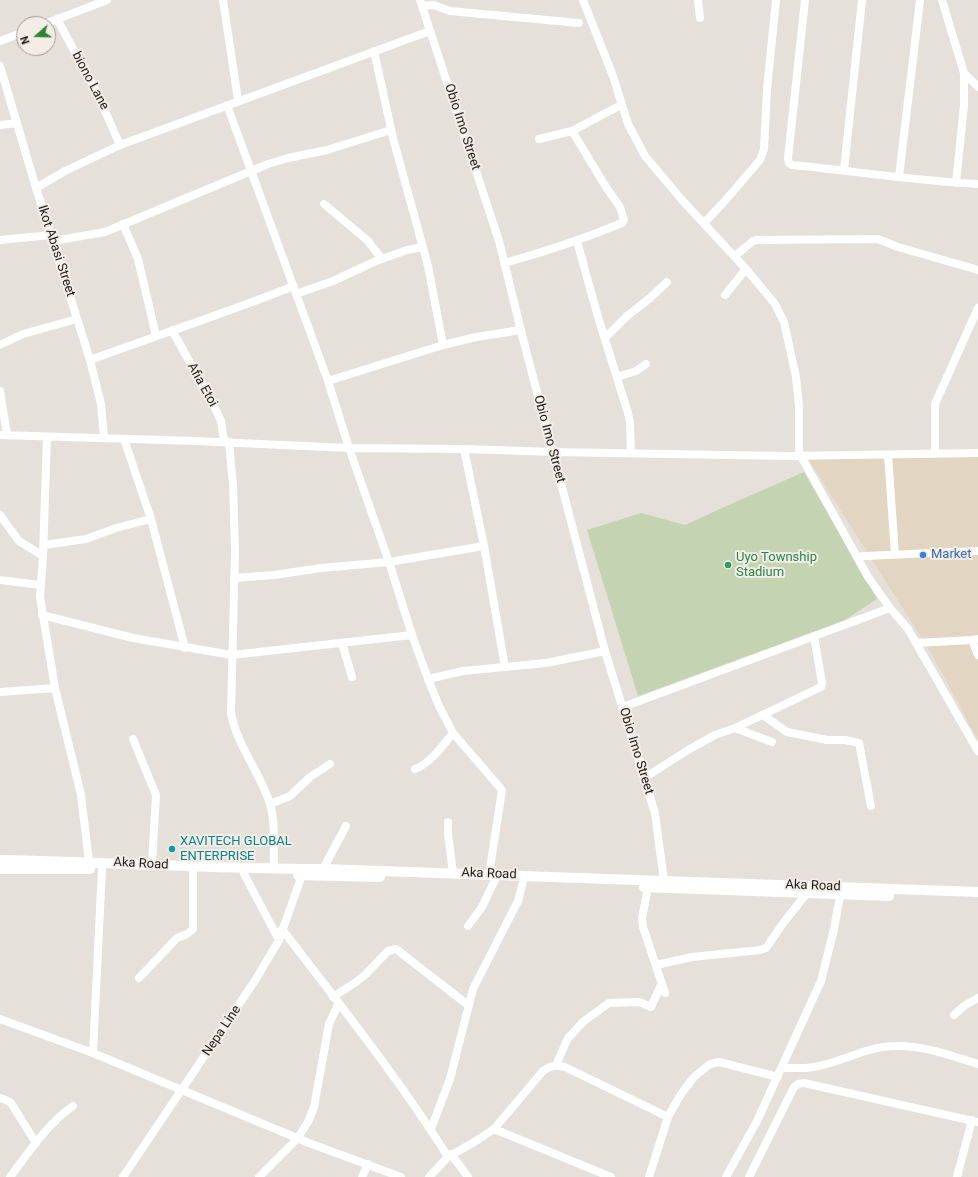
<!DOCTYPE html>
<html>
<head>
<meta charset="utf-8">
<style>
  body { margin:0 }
  #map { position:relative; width:978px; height:1177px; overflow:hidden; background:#e5e0d9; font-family:Roboto,sans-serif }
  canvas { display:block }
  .north { position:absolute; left:16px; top:16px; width:40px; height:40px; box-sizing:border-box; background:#f3ede6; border:1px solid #9e9a95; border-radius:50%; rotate:250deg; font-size:11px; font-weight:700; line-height:16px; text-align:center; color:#1f1d1b }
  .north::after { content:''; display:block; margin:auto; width:14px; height:18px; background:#2d8433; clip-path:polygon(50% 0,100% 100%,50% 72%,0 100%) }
</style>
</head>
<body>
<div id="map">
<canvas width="978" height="1177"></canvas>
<div class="north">N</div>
</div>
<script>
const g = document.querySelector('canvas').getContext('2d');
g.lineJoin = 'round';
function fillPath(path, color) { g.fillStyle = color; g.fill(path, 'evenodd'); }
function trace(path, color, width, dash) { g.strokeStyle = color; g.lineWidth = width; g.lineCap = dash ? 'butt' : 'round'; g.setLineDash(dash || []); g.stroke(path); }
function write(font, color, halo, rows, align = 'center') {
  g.font = font + ' Roboto,sans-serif'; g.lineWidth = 4; g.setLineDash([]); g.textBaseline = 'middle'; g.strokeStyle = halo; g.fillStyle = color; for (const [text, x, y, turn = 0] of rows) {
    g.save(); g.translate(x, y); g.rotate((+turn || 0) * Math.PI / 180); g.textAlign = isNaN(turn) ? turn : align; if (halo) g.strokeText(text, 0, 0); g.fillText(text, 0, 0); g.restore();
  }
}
const commercial = new Path2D(`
  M978 454V740L931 653 807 457Z`);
const green = new Path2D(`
  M804 472 877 599 843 621 638 696 587 530 641 513 685 525 731 504Z`);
const minor = new Path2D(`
  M223 0 238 100
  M420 0 499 241 522 335 605 651 655 813 664 881
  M583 0 613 76 628 124 645 156 682 200 746 269 775 304 784 322 796 377 799 406V456H801L868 577 890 608 908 629 978 751
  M698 0 700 18
  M805 0 788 158 789 163 792 165C854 171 916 181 978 184
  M942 0 964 73V105L956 183
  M422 6 434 5 450 11 579 23
  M57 19 96 91 120 145
  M45 24 107 0
  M0 41 24 32
  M374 51 393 138 428 266 443 345
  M0 66 36 188 90 360 101 404 104 438
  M964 73 978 87
  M227 105 328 381 349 448 389 562 412 635 428 679 439 706 453 733 502 790 489 875
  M0 125 17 123
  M539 139 572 131 621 105
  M844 170 862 0
  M899 177 920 0
  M36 188 65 171 120 145 430 31
  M324 204 367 240 382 259
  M704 223 723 203 760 160 764 149 767 89 776 0
  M123 224 138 259 156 336
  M0 240 51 235
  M53 241 105 232 268 164 288 158 327 150 391 130
  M577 241 598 317 628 413 630 422 631 453
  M735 256 753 241 758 240 878 239 898 247 978 270
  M504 263C545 252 583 239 622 223L624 220 620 207 606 187 572 131
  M296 294 333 281 376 261 407 250 423 247
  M725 295 746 269
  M172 330 216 410 221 421 224 442
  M605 338 626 317 650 298 667 282
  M0 345 23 334 77 319
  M90 360C158 335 226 313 294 286
  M617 377 636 371 646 364
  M328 381 443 345 476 337 521 330
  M0 391 7 435
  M0 435 195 441 349 448 464 449 553 452 787 456 978 453
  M47 437 43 556 40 597 55 688 81 795 89 862
  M124 439 151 519 185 648
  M229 442 233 485 235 551 231 713C237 746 260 772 270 804 276 824 273 848 274 869
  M464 449 484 546 505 667
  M935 454V404L978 308
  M888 455 895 554
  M0 515 19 541 43 556
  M44 545 86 539 116 528 151 519
  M857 557 865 556 978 551
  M234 578 274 575 321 568 389 562 484 546
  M0 580 40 585
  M42 615 133 638 232 655 412 635
  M972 640 978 655
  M342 643 352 677
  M916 643 972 640 978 639
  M428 679 463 671 546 663 605 651
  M0 692 55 688
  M623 707 890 608
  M763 715 787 732 827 740H845L859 743 871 806
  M735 728 772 742
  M133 739 156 795 152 865
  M415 769C431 763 442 746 453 733
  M644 778 688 750 715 735 735 728 821 687 822 683 814 636
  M270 804 290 796 310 777 330 764
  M448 822V834L453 873
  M323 869 346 826
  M244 874 279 940
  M648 887 642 918 643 927 665 993
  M468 926 482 907 495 880
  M282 929C339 1004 398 1077 448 1157L429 1177
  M656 965 692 957 760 950 766 948 784 922 807 893
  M139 978 177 938 187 934 193 929V872
  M333 997 356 982 366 974 388 951 396 949 468 1005
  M954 1015 964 1006 978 998
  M0 1019 93 1053 309 1143 401 1177
  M93 1053 102 868
  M556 1065 568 1038 584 1021 609 1003 639 1002 651 1007 662 983
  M782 1068C798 1068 812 1069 827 1064 849 1058 872 1046 895 1046 924 1045 951 1056 978 1064
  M0 1098 6 1100 11 1103 36 1143
  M431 1129 450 1079 473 989 518 901 523 882
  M494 1129 611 1177
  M451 1154 468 1177
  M448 1157 476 1141 494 1129 543 1071C551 1065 556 1065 565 1067L668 1117
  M10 1177C29 1152 47 1124 73 1106
  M123 1177 256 979 279 940 302 875
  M259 1177 298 1138 309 1120 314 1107 329 1024 339 1003
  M362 1177 368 1164
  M649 1177 668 1117 681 1094 694 1077 710 1064 719 1062 778 1077
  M726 1177 757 1121 821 981 834 929 841 890
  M749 1177 794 1087 798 1084 804 1083 978 1122
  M957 1177 972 1120`);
const major = new Path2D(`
  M0 860C108 862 215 869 323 869L978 892
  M0 869H90
  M298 875 380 877
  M644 887 889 896`);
const markers = [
  [923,555,4,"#3f7fe0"],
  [728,565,4,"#2e9e5b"],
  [172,849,4,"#0f9aa8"]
];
const streetNames = [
  ["biono Lane",90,81,62],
  ["Obio Imo Street",462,127,72],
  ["Ikot Abasi Street",56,251,72],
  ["Afia Etoi",202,385,61],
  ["Obio Imo Street",549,439,75],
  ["Obio Imo Street",636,751,73],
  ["Aka Road",141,864,3],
  ["Aka Road",489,874,2],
  ["Aka Road",813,886,2],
  ["Nepa Line",222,1031,-56]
];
const shopNames = [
  ["Market",931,555]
];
const leisureNames = [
  ["Uyo Township",736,558],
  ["Stadium",736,573]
];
const cultureNames = [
  ["XAVITECH GLOBAL",180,842],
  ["ENTERPRISE",180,857]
];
fillPath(commercial, '#e2d6c2');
fillPath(green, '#c4d3b2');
trace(minor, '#fff', 8);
trace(major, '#fff', 10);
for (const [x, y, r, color] of markers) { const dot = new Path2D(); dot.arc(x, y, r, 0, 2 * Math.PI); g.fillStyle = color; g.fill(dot); trace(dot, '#f3ede6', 1.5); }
write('13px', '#1f1d1b', '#f3ede6', streetNames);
write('13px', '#366cbe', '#f3ede6', shopNames, 'left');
write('13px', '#27864d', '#f3ede6', leisureNames, 'left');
write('13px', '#0d838f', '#f3ede6', cultureNames, 'left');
</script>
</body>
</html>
